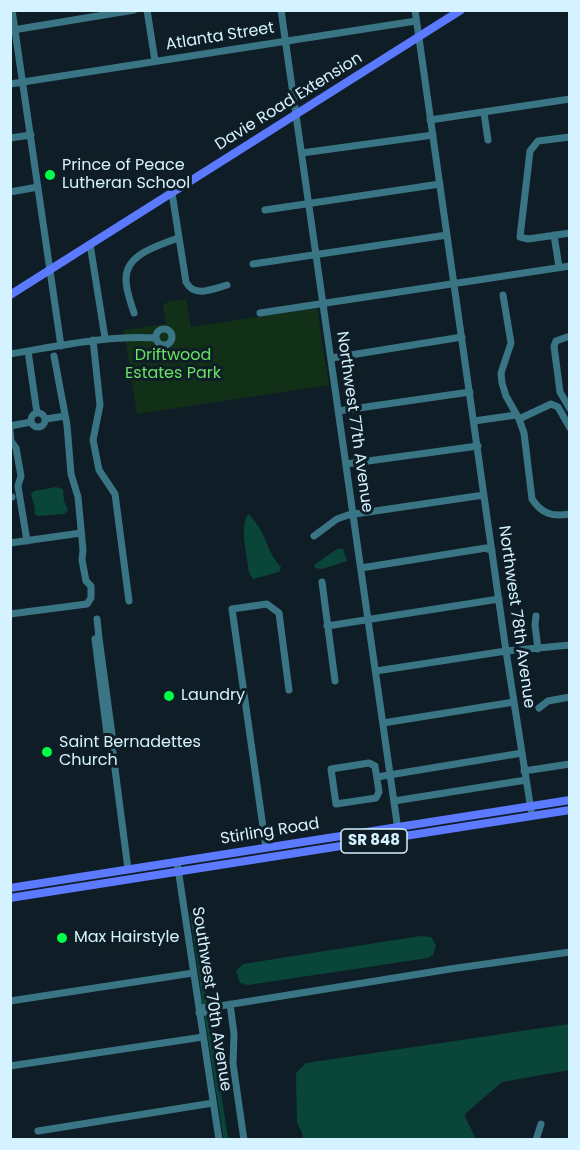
<!DOCTYPE html>
<html>
<head>
<meta charset="utf-8">
<style>
  body { margin:0 }
  #map { position:relative; width:580px; height:1150px; overflow:hidden; background:#0f1e26; font-family:Poppins,sans-serif }
  canvas { display:block }
  .frame { position:absolute; inset:0; border:12px solid #d4f2ff; pointer-events:none }
</style>
</head>
<body>
<div id="map">
<canvas width="580" height="1150"></canvas>
<div class="frame"></div>
</div>
<script>
const g = document.querySelector('canvas').getContext('2d');
g.lineJoin = 'round';
function fillPath(path, color) { g.fillStyle = color; g.fill(path, 'evenodd'); }
function trace(path, color, width, dash) { g.strokeStyle = color; g.lineWidth = width; g.lineCap = dash ? 'butt' : 'round'; g.setLineDash(dash || []); g.stroke(path); }
function write(font, color, halo, rows, align = 'center') {
  g.font = font + ' Poppins,sans-serif'; g.lineWidth = 6; g.setLineDash([]); g.textBaseline = 'middle'; g.strokeStyle = halo; g.fillStyle = color; for (const [text, x, y, turn = 0] of rows) {
    g.save(); g.translate(x, y); g.rotate((+turn || 0) * Math.PI / 180); g.textAlign = isNaN(turn) ? turn : align; if (halo) g.strokeText(text, 0, 0); g.fillText(text, 0, 0); g.restore();
  }
}
const green = new Path2D(`
  M186 299 191 327 317 308 329 385 137 414 124 330 166 324 163 305 170 301Z`);
const water = new Path2D(`
  M56 487 63 489 64 501 68 510 64 514 37 516 34 513 35 509 31 494 34 491Z
  M249 514C253 519 258 525 261 531 268 544 270 556 281 567L279 572 253 579 249 573C248 559 238 523 249 514Z
  M337 549H343L347 561 322 569 315 568 314 565Z
  M420 936 431 937 436 945 433 955 428 958 248 985 240 983 236 971 243 964Z
  M569 1024V1070L502 1082 465 1114V1117L476 1139H303L302 1132 297 1123 296 1073 306 1063Z`);
const canal = new Path2D(`
  M192 912 205 1004
  M206 1011 226 1140`);
const minor = new Path2D(`
  M12 10 61 346
  M147 10 155 61
  M281 10 399 837
  M415 10 506 651 531 810
  M13 30 134 10
  M10 84 416 21
  M484 113 488 140
  M430 120 570 99
  M570 137 538 141 530 151 520 237 528 239 570 233
  M10 138 31 135
  M302 153 433 135
  M10 192 38 187
  M172 193 186 282C194 298 213 289 227 285
  M265 210 440 184
  M554 235 559 267
  M90 244 105 338
  M253 264 447 235
  M503 295 511 343 501 373 502 383 506 396 519 419 524 433 532 499C542 514 552 517 570 514
  M134 313C131 303 126 291 126 280 125 254 158 246 178 238
  M260 313 570 266
  M156 337a8 8 0 1 1 16 0a8 8 0 1 1-16 0Z
  M570 336 556 341 554 346 560 392 570 409
  M93 340 100 405 93 440 99 470 115 494 129 601
  M28 351 37 413
  M10 354C59 346 107 335 156 338
  M332 358 462 337
  M338 411 470 392
  M31 420a7 7 0 1 1 14 0a7 7 0 1 1-14 0Z
  M46 419 65 416
  M519 419 551 404 558 407 570 428
  M474 421 516 415
  M10 426 31 422
  M10 430 11 441 16 448 21 476 18 486 27 541
  M346 464 478 446
  M10 497H12
  M314 536 337 519 348 515 484 495
  M10 543 81 533
  M361 568 486 548 492 551
  M322 582 335 681
  M10 614 87 604 91 598V586L86 581 82 560 83 550 78 497 71 474 67 425 54 356
  M536 616 535 625 538 649
  M97 619 99 638
  M327 626 499 599
  M99 638 113 742 112 746 108 742 95 639Z
  M376 671 506 651 570 645
  M539 708 548 701 570 697
  M383 723 514 702
  M112 746 128 869
  M369 763 375 766 379 792 376 798 336 804 331 769Z
  M524 771 570 764
  M377 777 522 753
  M394 801 526 780
  M266 848 232 609 267 604 279 613 289 690
  M177 862 219 1140
  M10 1001 193 973
  M230 1004 234 1034 233 1064 244 1140
  M199 1008 220 1006 450 969 570 952
  M199 1013 217 1010 220 1006
  M10 1066 203 1037
  M38 1131 213 1103
  M536 1140 541 1124`);
const major = new Path2D(`
  M10 295 461 10
  M10 888 570 800
  M10 898 570 810`);
const markers = [
  [50,175,6,"#00ff49"],
  [169,696,6,"#00ff49"],
  [47,752,6,"#00ff49"],
  [62,938,6,"#00ff49"]
];
const shields = [
  [374,841,66]
];
const shieldNames = [
  ["SR 848",374,841]
];
const streetNames = [
  ["Atlanta Street",220,37,-9],
  ["Davie Road Extension",289,102,-32],
  ["Northwest 77th Avenue",354,422,82],
  ["Northwest 78th Avenue",516,617,82],
  ["Stirling Road",270,832,-9],
  ["Southwest 70th Avenue",211,999,81]
];
const poiNames = [
  ["Prince of Peace",62,166],
  ["Lutheran School",62,184],
  ["Laundry",181,696],
  ["Saint Bernadettes",59,743],
  ["Church",59,761],
  ["Max Hairstyle",74,938]
];
const parkNames = [
  ["Driftwood",173,356],
  ["Estates Park",173,374]
];
fillPath(green, '#123017');
fillPath(water, '#0a453a');
trace(canal, '#0a453a', 4.5);
trace(minor, '#3a7586', 7);
trace(major, '#5b7aff', 8);
for (const [x, y, r, color] of markers) { const dot = new Path2D(); dot.arc(x, y, r, 0, 2 * Math.PI); g.fillStyle = color; g.fill(dot); trace(dot, '#0f1e26', 2); }
for (const [x, y, w] of shields) { const box = new Path2D(); box.roundRect(x - w / 2, y - 12, w, 24, 4.5); g.fillStyle = '#0f1e26'; g.fill(box); trace(box, '#d4f2ff', 1.5); }
write('bold 15px', '#d4f2ff', null, shieldNames);
write('16px', '#d4f2ff', '#0f1e26', streetNames);
write('16px', '#d4f2ff', '#0f1e26', poiNames, 'left');
write('16px', '#67e15f', '#0f1e26', parkNames);
</script>
</body>
</html>
